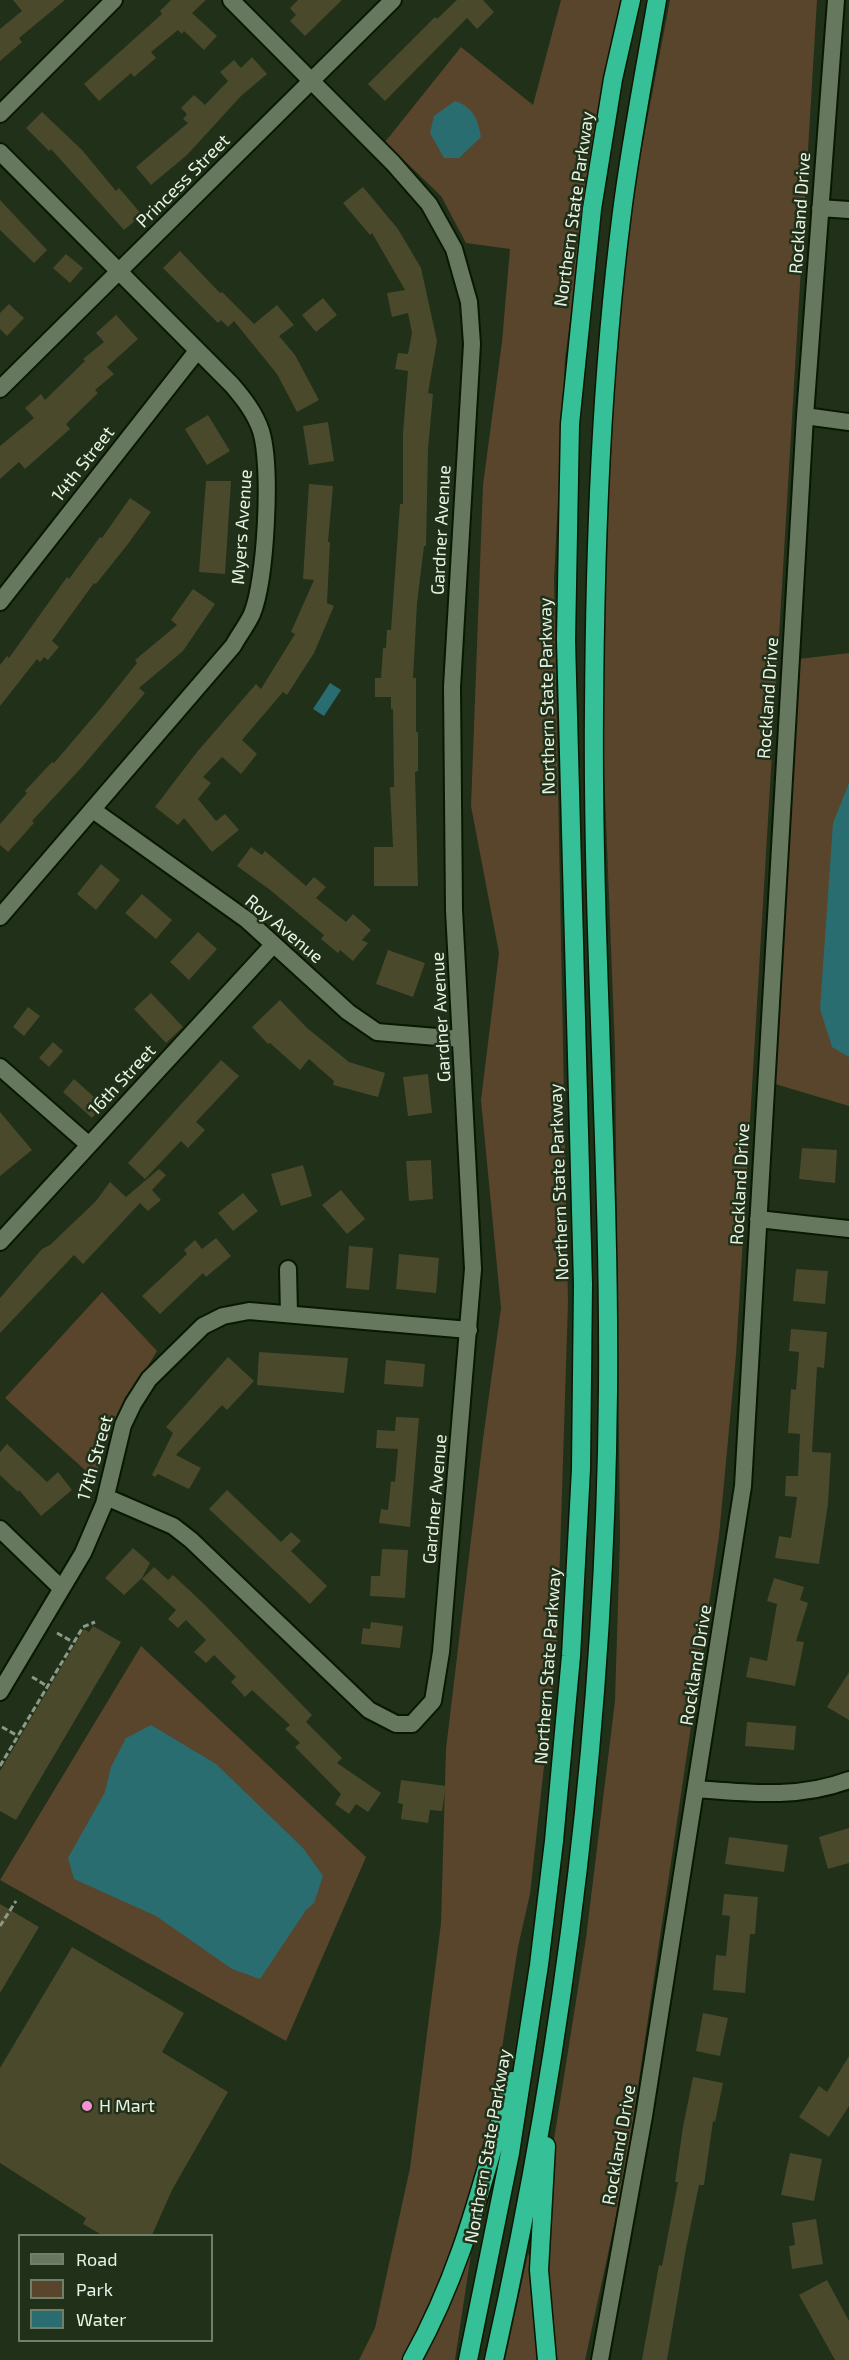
<!DOCTYPE html>
<html>
<head>
<meta charset="utf-8">
<style>
  body { margin:0 }
  #map { position:relative; width:849px; height:2360px; overflow:hidden; background:#203019; font-family:"Exo 2",sans-serif }
  canvas { display:block }
  .legend { position:absolute; left:18px; top:2234px; width:195px; height:108px; box-sizing:border-box; background:#203019; border:2px solid #707e6a; margin:0; padding:8px 10px; list-style:none; font-size:18px; color:#e8f3e4 }
  .legend li { display:flex; align-items:center; gap:12px; height:30px }
  .legend b { width:30px; border:2px solid #707e6a }
</style>
</head>
<body>
<div id="map">
<canvas width="849" height="2360"></canvas>
<ul class="legend">
<li><b style="height:8px;background:#66795f"></b>Road</li>
<li><b style="height:16px;background:#58452c"></b>Park</li>
<li><b style="height:16px;background:#296d70"></b>Water</li>
</ul>
</div>
<script>
const g = document.querySelector('canvas').getContext('2d');
g.lineJoin = 'round';
function fillPath(path, color) { g.fillStyle = color; g.fill(path, 'evenodd'); }
function trace(path, color, width, dash) { g.strokeStyle = color; g.lineWidth = width; g.lineCap = dash ? 'butt' : 'round'; g.setLineDash(dash || []); g.stroke(path); }
function write(font, color, halo, rows, align = 'center') {
  g.font = font + ' "Exo 2",sans-serif'; g.lineWidth = 5; g.setLineDash([]); g.textBaseline = 'middle'; g.strokeStyle = halo; g.fillStyle = color; for (const [text, x, y, turn = 0] of rows) {
    g.save(); g.translate(x, y); g.rotate((+turn || 0) * Math.PI / 180); g.textAlign = isNaN(turn) ? turn : align; if (halo) g.strokeText(text, 0, 0); g.fillText(text, 0, 0); g.restore();
  }
}
const green = new Path2D(`
  M561 0H623L590 166 565 359 554 579 568 1303 557 1648 530 1894 518 1947 488 2136 464 2223 436 2293 402 2360H359L375 2328 410 2168 441 1923 446 1749 483 1439 501 1308 481 1100 499 953 471 806 483 485 502 342 510 249 466 243 441 196 385 142 461 47 533 105Z
  M670 0H817L736 1355 719 1536 625 2175 585 2360H554L545 2260V2196L586 1938 615 1701 620 1539 615 1050 603 745 602 617 618 323 638 168Z
  M849 653V1106L765 1081 790 660Z
  M102 1292 157 1351 104 1438 96 1480 5 1398Z
  M141 1646 366 1857 286 2041 0 1880Z
  M472 2247 455 2360H418Z
  M528 2254 531 2258V2284L537 2360H505Z`);
const water = new Path2D(`
  M455 101C473 107 478 119 481 137L459 158H444L430 133 434 116Z
  M330 683 341 690 324 716 313 709Z
  M849 783V1057L832 1047 820 1009 833 823Z
  M151 1725 216 1764 303 1848 323 1876 314 1903 306 1910 260 1979 232 1969 156 1916 74 1879 68 1858 105 1792 111 1767 126 1738Z`);
const building = new Path2D(`
  M13 0H65L19 38 22 42 0 61V29L22 11Z
  M171 0H206L192 13 217 36 204 50 184 31 182 34 178 30 151 52 156 58 134 77 131 73 99 101 84 84 162 14 160 11Z
  M298 0H342L305 36 290 21 296 15 290 8Z
  M457 0H483L494 12 477 29 467 18 385 101 368 84 435 17 437 19Z
  M252 57 267 74 241 96 187 155 151 185 136 167 188 123 183 119 187 114 181 108 194 95 205 105 228 81 220 72 234 60 241 68Z
  M42 112 82 150 116 191 119 188 142 215 124 230 51 149 49 151 26 128Z
  M363 187 398 229 421 268 437 341 428 393 433 394 428 449 426 546H424L417 603 413 678H416V732H418V771L415 772 418 886H374V847H393L390 787H394L393 709H391V697H375V678H381L383 648H386L387 630H391L400 504H403V433L408 371 395 369 398 353 408 354 412 333 408 313 392 317 387 293 405 290 372 233 370 235 343 203Z
  M0 200 47 250 34 263 0 230Z
  M180 251 220 293 222 292 254 324 277 305 294 325 279 336 295 355 319 400 297 412 277 374 234 321 228 327 221 320 218 323 163 268Z
  M66 254 83 268 70 283 53 268Z
  M323 298 337 315 316 332 302 315Z
  M9 304 24 318 7 336 0 329V313Z
  M116 315 138 339 107 367 114 374 95 390 98 393 66 424 70 429 25 469 19 462 0 479V446L34 418 25 408 41 394 45 400 85 361 83 359 104 342 96 333Z
  M208 415 230 451 207 465 185 429Z
  M328 422 334 461 309 465 303 426Z
  M206 481H231L225 574 199 572Z
  M309 484 333 486 328 542H330L327 603 334 606 314 653 287 695 283 692 242 740 257 754 241 774 222 757 203 777 211 783 198 799 216 821 225 814 239 830 212 852 184 818 178 825 155 807 197 752 256 684 261 689 295 634 291 632 314 580 303 579Z
  M130 498 151 512 128 544 96 584 94 583 52 641 59 647 48 660 44 657 40 662 37 659 0 706V665L7 656 9 658 67 577 69 579 100 537 102 538Z
  M193 589 215 604 183 651 139 688 145 693 82 767 32 821 34 823 8 852 0 845V824L27 793 25 791 52 762 54 763 101 708 137 663 135 660 177 625 171 620Z
  M251 847 262 855 265 851 306 886 314 877 326 887 316 898 346 922 353 914 371 930 362 940 368 943 353 961 340 950 338 953 321 939 324 935 269 889 237 866Z
  M101 864 120 880 96 910 77 894Z
  M142 894 172 920 156 939 125 913Z
  M198 932 217 949 189 980 170 962Z
  M388 950 425 963 413 997 376 984Z
  M151 993 183 1027 166 1043 134 1009Z
  M280 1000 307 1028 349 1062 385 1073 378 1097 333 1085 334 1081 309 1059 300 1070 270 1043 268 1044 252 1027Z
  M28 1007 40 1016 24 1036 13 1027Z
  M53 1042 63 1051 49 1067 39 1058Z
  M221 1060 239 1076 196 1122 205 1130 188 1148 181 1141 145 1179 128 1163Z
  M428 1074 432 1113 408 1116 403 1077Z
  M74 1079 103 1105 92 1118 63 1092Z
  M0 1112 32 1150 0 1176Z
  M802 1148 837 1150 835 1183 799 1179Z
  M431 1160 433 1199 409 1201 406 1161Z
  M303 1165 312 1196 281 1206 271 1174Z
  M159 1169 166 1175 152 1190 161 1200 148 1211 140 1203 83 1264 74 1255 0 1333V1298L42 1249 50 1245 96 1201 110 1182 126 1197Z
  M341 1190 365 1219 347 1234 322 1205Z
  M243 1193 258 1211 233 1231 218 1213Z
  M216 1238 231 1256 206 1277 203 1273 160 1314 142 1296 187 1254 184 1250 195 1240 202 1249Z
  M349 1246 373 1248 369 1290 346 1288Z
  M399 1254 439 1258 436 1293 396 1289Z
  M796 1269 828 1271 825 1304 793 1301Z
  M791 1329 827 1332 824 1368 817 1367 812 1452 831 1453 828 1504 819 1564 775 1558 779 1536 791 1538 797 1497 785 1496 786 1476H798L800 1434 788 1433 791 1389 796 1390 799 1352 789 1351Z
  M259 1352 348 1358 344 1393 257 1385Z
  M228 1357 254 1381 227 1410 222 1405 176 1455 201 1468 189 1489 158 1474 155 1477 152 1475 173 1433 166 1427Z
  M386 1360 425 1364 423 1387 384 1384Z
  M396 1417 419 1418 410 1527 379 1523 381 1509 388 1510 391 1481 395 1482 398 1449 376 1448 377 1430 395 1431Z
  M7 1444 47 1482 58 1472 72 1490 41 1516 19 1490 18 1492 0 1475V1452Z
  M227 1490 281 1542 291 1532 301 1541 291 1551 327 1586 310 1604 209 1509Z
  M133 1548 150 1563 142 1578 124 1595 105 1578Z
  M382 1549 408 1550 405 1598 370 1596 371 1576H380Z
  M154 1567 168 1580 173 1575 204 1604 312 1715 306 1722 342 1758 337 1763 381 1793 368 1812 356 1804 349 1814 335 1804 341 1794 295 1747 300 1743 285 1729 290 1725 252 1690 245 1697 231 1682 236 1677 214 1655 206 1663 194 1652 206 1640 186 1620 178 1628 168 1619 176 1610 142 1579Z
  M774 1578 804 1587 800 1600 808 1603 796 1641 804 1642 795 1686 746 1677 750 1657 767 1661 777 1604 767 1601Z
  M371 1622 403 1626 400 1648 361 1644 363 1628 370 1629Z
  M93 1626 121 1642 16 1820 0 1811V1771L84 1629 89 1632Z
  M849 1672V1720L827 1707Z
  M747 1722 796 1726 794 1750 745 1746Z
  M401 1780 446 1786 442 1811 430 1810 428 1823 401 1819 403 1804 398 1803Z
  M849 1828V1863L828 1869 819 1837Z
  M729 1837 788 1845 784 1872 725 1864Z
  M724 1894 758 1897 755 1934H750L745 1993 713 1990 716 1955 726 1956 730 1916 722 1915Z
  M0 1904 39 1927 0 1993Z
  M72 1947 184 2013 162 2052 228 2092 172 2190 152 2235H102L83 2224 86 2218 0 2163V2068Z
  M703 2013 728 2018 720 2056 696 2051Z
  M849 2056V2106L829 2137 799 2117 819 2086 827 2092Z
  M693 2077 723 2083 715 2122 713 2121 704 2185H699L686 2248 667 2360H642L659 2265 662 2266 678 2182H675L683 2127Z
  M790 2153 822 2159 814 2201 781 2195Z
  M816 2219 823 2264 792 2269 789 2246 795 2245 792 2223Z
  M827 2280 849 2321V2360H835L799 2295Z`);
const path = new Path2D(`
  M57 1633 73 1642
  M32 1677 47 1686
  M2 1727 18 1736
  M0 1766 83 1627 95 1622
  M0 1926 16 1901`);
const minor = new Path2D(`
  M0 114 114 0
  M0 152 232 385C244 399 255 413 261 431 272 466 266 580 252 614 247 625 239 635 233 646L0 917
  M820 208 849 210
  M0 389 393 0
  M805 416 849 422
  M0 602 197 351
  M93 810 247 920 348 1012 377 1032 461 1039
  M0 1067 89 1145
  M758 1219 849 1229
  M0 1242 273 945
  M288 1269 289 1314
  M106 1497 173 1526 191 1540 369 1710 396 1724H412L433 1701 441 1652 473 1269 454 910 452 687 472 344 469 302 454 249 429 204 393 163 231 0
  M0 1529 61 1588
  M0 1692 83 1553 104 1504 123 1425 133 1404 149 1379 203 1326 223 1316 249 1311 469 1330
  M697 1789C749 1793 799 1799 849 1780
  M600 2360 644 2116 743 1486 805 416 836 0`);
const highway = new Path2D(`
  M546 2146 539 2270 547 2360
  M412 2360C464 2267 482 2181 512 2081
  M468 2360 510 2153 539 1965 554 1841 571 1656 581 1469 583 1284 566 640 570 424 592 209 613 79 631 0
  M494 2360C565 2043 605 1716 608 1391 610 1164 592 938 594 711 595 545 601 377 622 212 631 141 645 70 657 0`);
const markers = [
  [87,2106,6,"#f591d2"]
];
const streetNames = [
  ["Princess Street",183,181,-45],
  ["Northern State Parkway",574,209,-82],
  ["Rockland Drive",800,213,-86],
  ["14th Street",83,464,-52],
  ["Myers Avenue",242,527,-86],
  ["Gardner Avenue",441,530,-87],
  ["Northern State Parkway",547,696,-91],
  ["Rockland Drive",768,698,-86],
  ["Roy Avenue",284,929,40],
  ["Gardner Avenue",441,1017,-93],
  ["16th Street",122,1080,-47],
  ["Northern State Parkway",559,1182,-92],
  ["Rockland Drive",740,1184,-87],
  ["17th Street",95,1458,-74],
  ["Gardner Avenue",435,1499,-85],
  ["Rockland Drive",696,1665,-81],
  ["Northern State Parkway",548,1666,-86],
  ["Rockland Drive",619,2145,-80],
  ["Northern State Parkway",488,2146,-80]
];
const poiNames = [
  ["H Mart",99,2106]
];
fillPath(green, '#58452c');
fillPath(water, '#296d70');
fillPath(building, '#4a492b');
trace(minor, '#091803', 20);
trace(highway, '#091803', 21);
trace(path, '#8c9986', 3, [6, 3]);
trace(minor, '#66795f', 16);
trace(highway, '#36c097', 18);
for (const [x, y, r, color] of markers) { const dot = new Path2D(); dot.arc(x, y, r, 0, 2 * Math.PI); g.fillStyle = color; g.fill(dot); trace(dot, '#203019', 2); }
write('18px', '#e8f3e4', '#203019', streetNames);
write('18px', '#e8f3e4', '#203019', poiNames, 'left');
</script>
</body>
</html>
